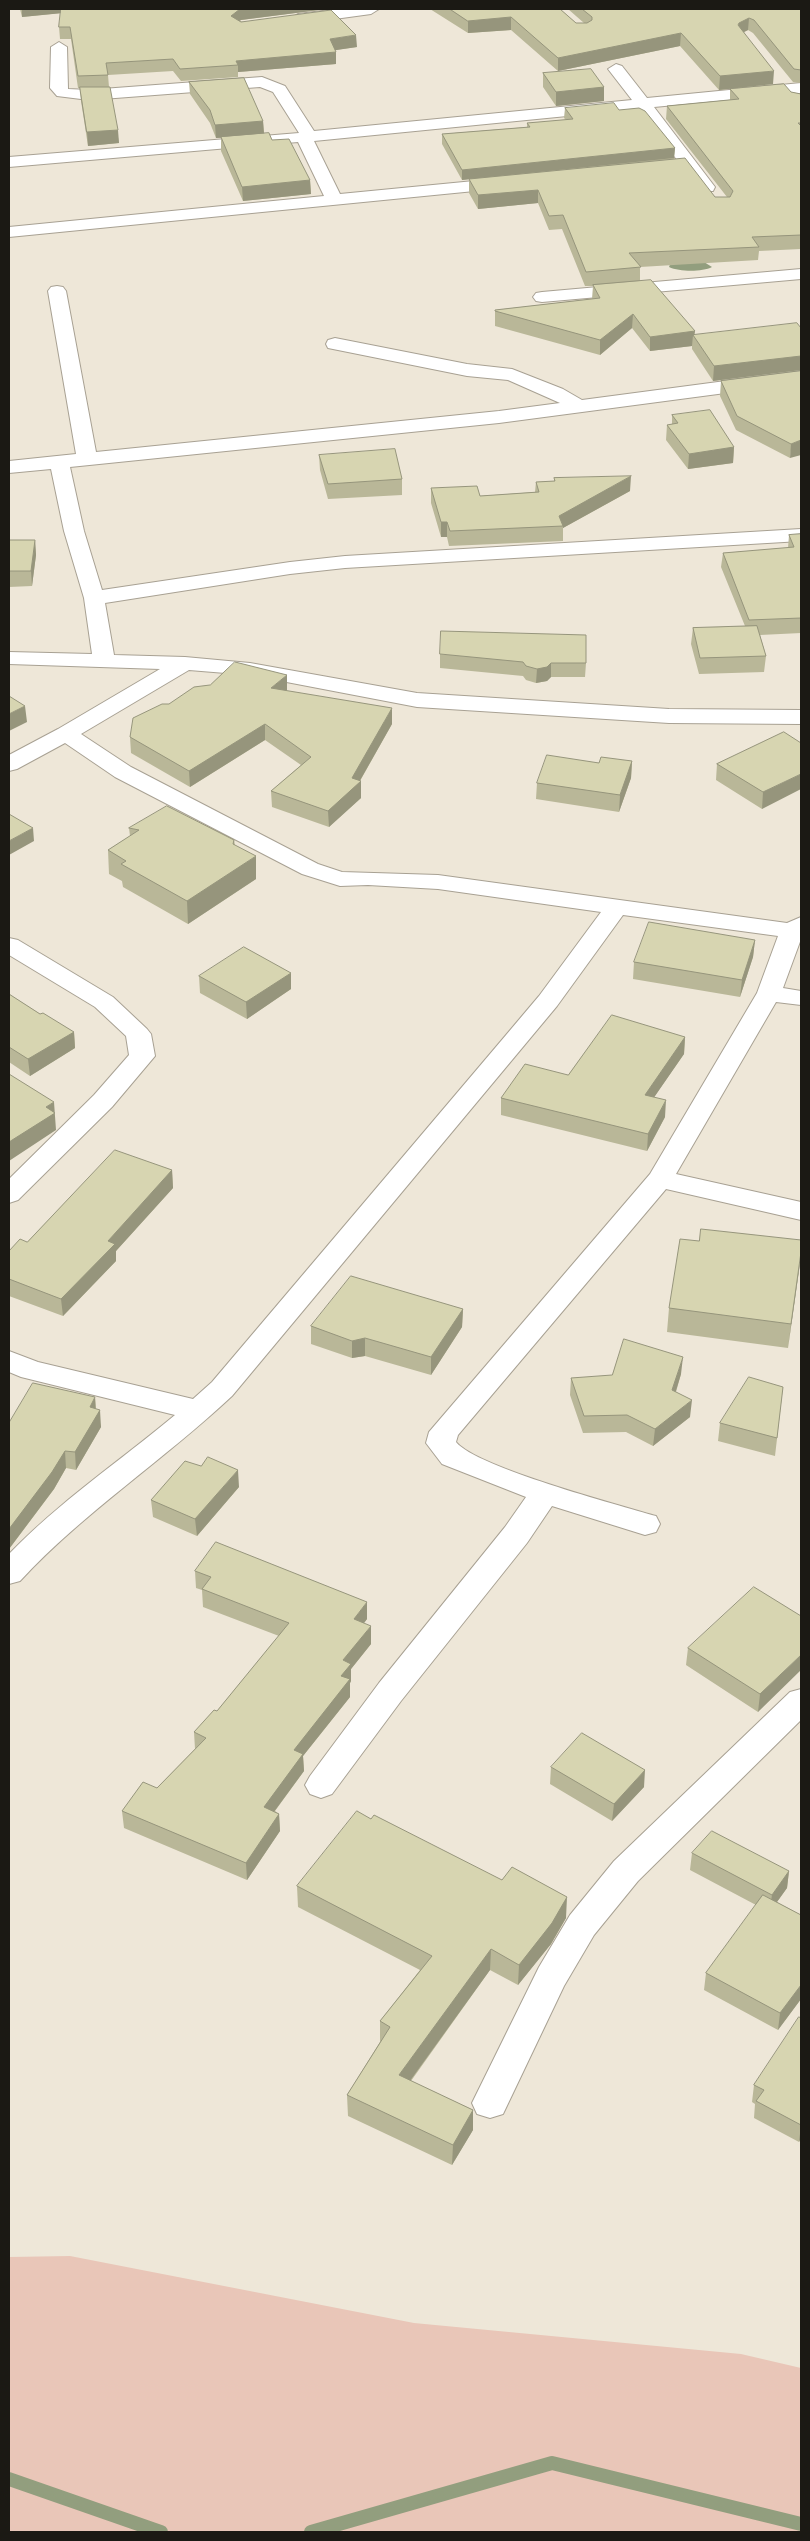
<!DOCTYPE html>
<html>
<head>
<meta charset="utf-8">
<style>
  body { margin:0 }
  #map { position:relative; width:810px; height:2541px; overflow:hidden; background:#eee7d8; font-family:"Open Sans",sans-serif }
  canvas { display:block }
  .frame { position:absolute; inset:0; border:10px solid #1b1914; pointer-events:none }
</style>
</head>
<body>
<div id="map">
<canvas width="810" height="2541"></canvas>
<div class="frame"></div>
</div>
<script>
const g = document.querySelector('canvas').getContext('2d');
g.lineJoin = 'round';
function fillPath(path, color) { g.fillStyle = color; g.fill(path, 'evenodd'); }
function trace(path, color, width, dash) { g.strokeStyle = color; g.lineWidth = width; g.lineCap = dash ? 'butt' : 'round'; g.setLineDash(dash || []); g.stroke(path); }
const green = new Path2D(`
  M70 2256 414 2323 741 2354 801 2368V2532H9V2257Z`);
const water = new Path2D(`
  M671 262H704L712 267C702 272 680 272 669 267Z`);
const stream = new Path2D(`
  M9 2479 161 2532
  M311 2532 552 2463 801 2524`);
const minor = new Path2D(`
  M339 9H379L371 14 298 24 290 19 298 14Z
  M59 42 67 47 68 89 89 90 262 77 285 86 314 131 632 100 608 69 616 64 622 66 647 98 801 83V93L654 107 715 187 713 191H701L638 109 314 141 340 194 505 178 511 179 513 183 511 187 505 188 9 237V227L324 196 298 142 9 167V157L299 133 273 92 260 87 89 100 57 96 50 88 51 47Z
  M801 269V279L542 302 536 301 533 297 536 293 542 292Z
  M57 286 63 287 66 291 96 452 499 411 560 403 508 380 467 376 328 348 326 344 328 340 335 338 467 364 512 369 563 389 582 400 801 371V383L499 423 70 467 84 531 102 590 290 562 345 556 801 529V541L345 568 290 574 105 603 114 655 185 657 250 663 417 693 669 709 801 710V724L669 723 417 707 250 675 189 670 81 734 131 767 318 864 342 872 438 875 787 923 801 917V939L783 988 801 991V1005L776 1002 676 1174 801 1202V1220L666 1189 458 1435 456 1442C476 1467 618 1505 656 1516L660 1524 656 1532 645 1535 552 1506 527 1543 401 1701 332 1794 321 1798 310 1794 305 1785 310 1776 379 1683 505 1527 526 1497 442 1464 426 1443 429 1432 650 1174 757 993 778 936 623 915 557 1006 232 1396C164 1460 84 1512 20 1581L9 1584V1554C59 1502 120 1461 175 1415L21 1377 9 1372V1351L38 1362 193 1399 212 1382 501 1041 539 996 601 912 438 889 368 885 340 886 302 874 115 777 65 743 17 769 9 771V755L58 729 160 669 9 664V652L92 654 84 598 64 531 51 469 9 473V461L76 454 48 291 51 287Z
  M9 938 18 940 113 997 147 1029 151 1034 155 1056 112 1107 18 1200 9 1203V1179L94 1095 129 1055 126 1036 95 1007 9 955Z
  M801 1689V1720L638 1881 594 1935 564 1986 503 2114 490 2118 477 2114 472 2103 539 1967 570 1915 614 1861 790 1692Z`);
const wall = new Path2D(`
  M20 9H319V10L241 20 239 21 357 47 335 50 336 64 238 72V77L181 81 173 71 108 75 109 87 119 143 88 146 81 101 80 88H78L71 39H60L59 27 61 13 22 17Z
  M430 9H560L576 23H584L568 9H801V83L793 82 753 33 748 30 744 32 773 84 719 90 680 46 558 71 511 30 468 33Z
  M543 73 604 87V101L556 106 543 87Z
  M189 82 263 121 264 133 272 140 310 180 311 194 243 201 221 151V138H216L210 123 190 94Z
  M730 89 791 92 801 94V249L759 251 758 260 640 267V281L695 331 694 335 801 328V370L713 381 692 349V346L650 351 632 328 600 355 495 326V310L592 299 593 286H585L562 229 549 230 538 203 478 209 469 193V179L462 180 442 144V134L527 127V123L566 120 564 118 565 108 619 110 675 148 674 158 715 197H727L666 119 667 106 730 100Z
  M801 371 790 458 736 430 720 396 721 381Z
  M672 415 734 447 733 463 688 469 666 440 667 425 672 424Z
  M319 455 402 479V495L328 499 320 470Z
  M554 478 630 491 563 528V541L449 546 447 537H441L431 503V488L480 496 535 492 536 482 554 481Z
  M801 534V633L760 635 766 656 764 672 699 674 691 644 693 628 745 626 721 567 723 553 788 548 789 535Z
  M9 540H35L36 555 32 586 9 587Z
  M440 654 586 663 585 677H551L547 681 536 683 526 680 523 676 440 668Z
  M287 690V691L392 724 360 781 361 798 329 827 272 807 271 791 301 765 265 740 190 787 131 753 130 737 169 704Z
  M784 732 762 809 716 780 717 764Z
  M632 761 631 778 619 812 536 799 537 783 599 763Z
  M129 828 234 840 235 845 256 879 188 924 123 887 122 881 109 874 108 850 130 836Z
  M755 940 753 957 740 997 633 979 634 962Z
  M291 973V989L247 1019 200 993 199 976Z
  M9 994 40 1014 74 1032 75 1048 30 1076 9 1062Z
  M685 1037 684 1054 654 1097 665 1117 647 1151 501 1115V1098Z
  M172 1170 173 1188 116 1251V1261L63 1316 9 1296V1251Z
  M800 1264 788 1348 667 1332 669 1308Z
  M463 1309 462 1327 431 1375 365 1356 352 1358 311 1344V1326Z
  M681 1374 676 1392 690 1417 653 1446 626 1432 583 1433 570 1395 571 1378Z
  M783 1387 775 1456 718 1441 720 1423Z
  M95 1397 96 1409 101 1427 76 1470 66 1468 54 1489 9 1549V1423Z
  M239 1487 197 1536 153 1517 151 1500Z
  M195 1571 367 1619 364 1623 371 1644 351 1669V1681L350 1683V1697L303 1756 304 1771 275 1811 279 1814 280 1831 247 1880 124 1828 122 1811 157 1788 195 1749 194 1732 217 1711 279 1636 203 1607 202 1590 196 1588Z
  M801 1616 758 1712 686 1665 688 1648Z
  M551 1767 644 1787 612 1821 550 1784Z
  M692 1853 789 1871 787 1888 777 1902 801 1915V1999L778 2030 704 1990 706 1973 756 1905 690 1870Z
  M297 1886 566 1918 551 1944 518 1985 490 1970 411 2081 473 2110V2130L452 2165 348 2116 347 2095 380 2042V2021L420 1970 298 1907Z
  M801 2018V2138L799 2142 754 2118 755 2104 752 2102 754 2085Z`);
const shadedWall = new Path2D(`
  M22 9H63V13L22 17Z
  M240 9H319V10L241 20 231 28V16Z
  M511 17V30L468 33V21Z
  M749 18 748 30 738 35 739 23Z
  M681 33 680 46 558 71V58Z
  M356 35 357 47 330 51V39Z
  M336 52V64L238 72V65L236 61Z
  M774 71 773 84 719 90 720 76Z
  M604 87V101L556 106V92Z
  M263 121 264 134 216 138 215 125Z
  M118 130 119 143 88 146 87 132Z
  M675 148 674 158 462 180V170Z
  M310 180 311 194 243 201 242 187Z
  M538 190V203L478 209V195Z
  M633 314 632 328 600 355V340Z
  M695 331 694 337 693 335 692 346 650 351V337Z
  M801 356V370L713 381 714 366Z
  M801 440V455L790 458 791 444Z
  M734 447 733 463 688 469 689 454Z
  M631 476 630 491 563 528V526L559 516Z
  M441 522H447V537H441Z
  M35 540 36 555 32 586 31 571Z
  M551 663V677L547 681 536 683 537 669Z
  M287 675V690L272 704 271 688Z
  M25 706 27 722 9 731V714Z
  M392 708V724L358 784 361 781V798L329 827 328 811 352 778Z
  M265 724V740L190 787 189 771Z
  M632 761 631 778 619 812 620 795Z
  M801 774V789L762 809 763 792Z
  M33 828 34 841 9 855V841Z
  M256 856V879L188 924 187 901Z
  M755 940 753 957 740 997 742 980Z
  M291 973V989L247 1019 246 1002Z
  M74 1032 75 1048 30 1076 28 1059Z
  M685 1037 684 1054 644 1112 645 1095Z
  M666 1100 665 1117 647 1151 648 1134Z
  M54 1102 56 1130 9 1161V1142L46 1107Z
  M172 1170 173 1188 116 1251V1261L63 1316 61 1299 108 1241Z
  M801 1252V1255L788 1348 791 1324Z
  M463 1309 462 1327 431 1375V1357Z
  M365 1338V1356L352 1358V1341Z
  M683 1357 681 1374 671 1407 672 1390Z
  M95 1397 96 1415 100 1410 101 1427 76 1470 75 1452 90 1407Z
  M692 1400 690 1417 653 1446 655 1429Z
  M65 1451 66 1468 54 1489 9 1549V1529Z
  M238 1470 239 1487 197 1536 195 1519Z
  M367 1602V1619L354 1636V1619Z
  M371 1626V1644L351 1669V1681L350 1683V1697L303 1756 304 1771 265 1824 264 1807 294 1750 343 1660Z
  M801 1655V1670L758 1712 760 1694Z
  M645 1770 644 1787 612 1821 614 1804Z
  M279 1814 280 1831 247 1880 246 1863Z
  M789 1871 787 1888 769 1913 772 1895Z
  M567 1897 566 1918 551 1944 518 1985 519 1965Z
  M491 1949 490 1970 399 2096V2075Z
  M801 1985V1999L778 2030 780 2013Z
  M473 2110V2130L452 2165 453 2145Z
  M801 2125V2138L799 2142Z`);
const building = new Path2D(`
  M61 9H240L231 16 241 22 331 10 356 35 330 39 336 52 236 61 238 65 180 69 173 59 106 63 108 75 78 76 70 27H59Z
  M450 9H560L576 23H587L592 20V17L582 9H801V70L794 69 754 20 749 18 739 23 738 25 774 71 720 76 681 33 558 58 511 17 468 21Z
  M591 69 604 87 556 92 543 73Z
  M244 78 263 121 215 125 210 110 189 82Z
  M784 84 791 92 801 94V123H798L801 126V235L752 237 759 247 629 253 641 267 586 272 563 215 549 216 538 190 478 195 469 179 685 158 715 197H730L733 191 667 106 739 99 730 89Z
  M80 87H110L118 130 87 132Z
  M614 103 619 110 639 108 645 111 675 148 462 170 442 134 530 127 527 123 573 119 565 108Z
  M269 133 272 140 289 139 310 180 242 187 221 137Z
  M651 280 695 331 650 337 633 314 600 340 495 311V310L600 298 593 285Z
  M797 323 801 328V356L714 366 693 335Z
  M801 371V440L791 444 737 416 721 381Z
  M710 410 734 447 689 454 667 425 678 423 672 415Z
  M395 449 402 479 328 484 319 455Z
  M631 476 559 516 563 526 450 531 447 522H441L431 488 477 486 480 496 539 492 536 482 555 481 554 478Z
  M801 534V618L749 620 723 553 794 547 789 535Z
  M9 540H35L31 571H9Z
  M757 626 766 656 700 658 693 628Z
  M441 631 586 635V663H551L547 667 537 669 526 666 523 662 440 654Z
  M235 662 287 675 271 688 392 708 352 778 361 781 328 811 271 791 311 757 265 724 189 771 130 737 133 718 162 704H169L194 687 210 685Z
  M9 696 25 706 9 714Z
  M784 732 801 743V774L763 792 717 764Z
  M547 755 599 763 601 757 632 761 620 795 537 783Z
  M167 806 234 840 233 844 256 856 187 901 121 864 126 861 108 850 139 830 129 828Z
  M9 814 33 828 9 841Z
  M649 922 755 940 742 980 634 962Z
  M244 947 291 973 246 1002 199 976Z
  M9 994 40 1014 43 1013 74 1032 28 1059 9 1047Z
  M612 1015 685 1037 645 1095 666 1100 648 1134 501 1098 525 1064 568 1075Z
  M9 1074 54 1102 46 1107 55 1113 9 1142Z
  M115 1150 172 1170 108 1241 115 1244 61 1299 9 1279V1251L20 1239 27 1242Z
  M701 1229 801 1240V1252L791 1324 669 1308 680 1239 699 1241Z
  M351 1276 463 1309 431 1357 365 1338 352 1341 311 1326Z
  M624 1339 683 1357 672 1390 692 1400 655 1429 627 1415 584 1416 571 1378 612 1375Z
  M749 1377 783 1387 777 1438 720 1423Z
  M33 1383 95 1397 90 1407 100 1410 75 1452 65 1451 52 1472 9 1529V1423Z
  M208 1457 238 1470 195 1519 151 1500 185 1461 201 1466Z
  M216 1542 367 1602 354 1619 371 1626 343 1660 351 1664 341 1676 350 1679 294 1750 303 1754 264 1807 279 1814 246 1863 122 1811 143 1782 157 1788 206 1738 194 1732 214 1710 217 1711 289 1623 202 1589 211 1577 195 1571Z
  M754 1587 801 1616V1655L760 1694 688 1648Z
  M582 1733 645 1770 614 1804 551 1767Z
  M357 1811 371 1819 374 1815 502 1880 512 1867 567 1897 552 1923 519 1965 491 1949 399 2075 473 2110 453 2145 347 2095 390 2027 380 2021 432 1956 297 1886Z
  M712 1831 789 1871 772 1895 692 1853Z
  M763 1895 801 1915V1985L780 2013 706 1973Z
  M799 2017 801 2018V2125L756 2101 764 2090 754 2085Z`);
fillPath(green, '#e9c6b8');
fillPath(water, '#929e7e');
trace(stream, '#929e7e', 14);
trace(minor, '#a8a193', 2);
fillPath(minor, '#fff');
fillPath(wall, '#b9b798');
fillPath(shadedWall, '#96957c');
fillPath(building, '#d7d5b1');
trace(building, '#96957c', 1);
</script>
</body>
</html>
